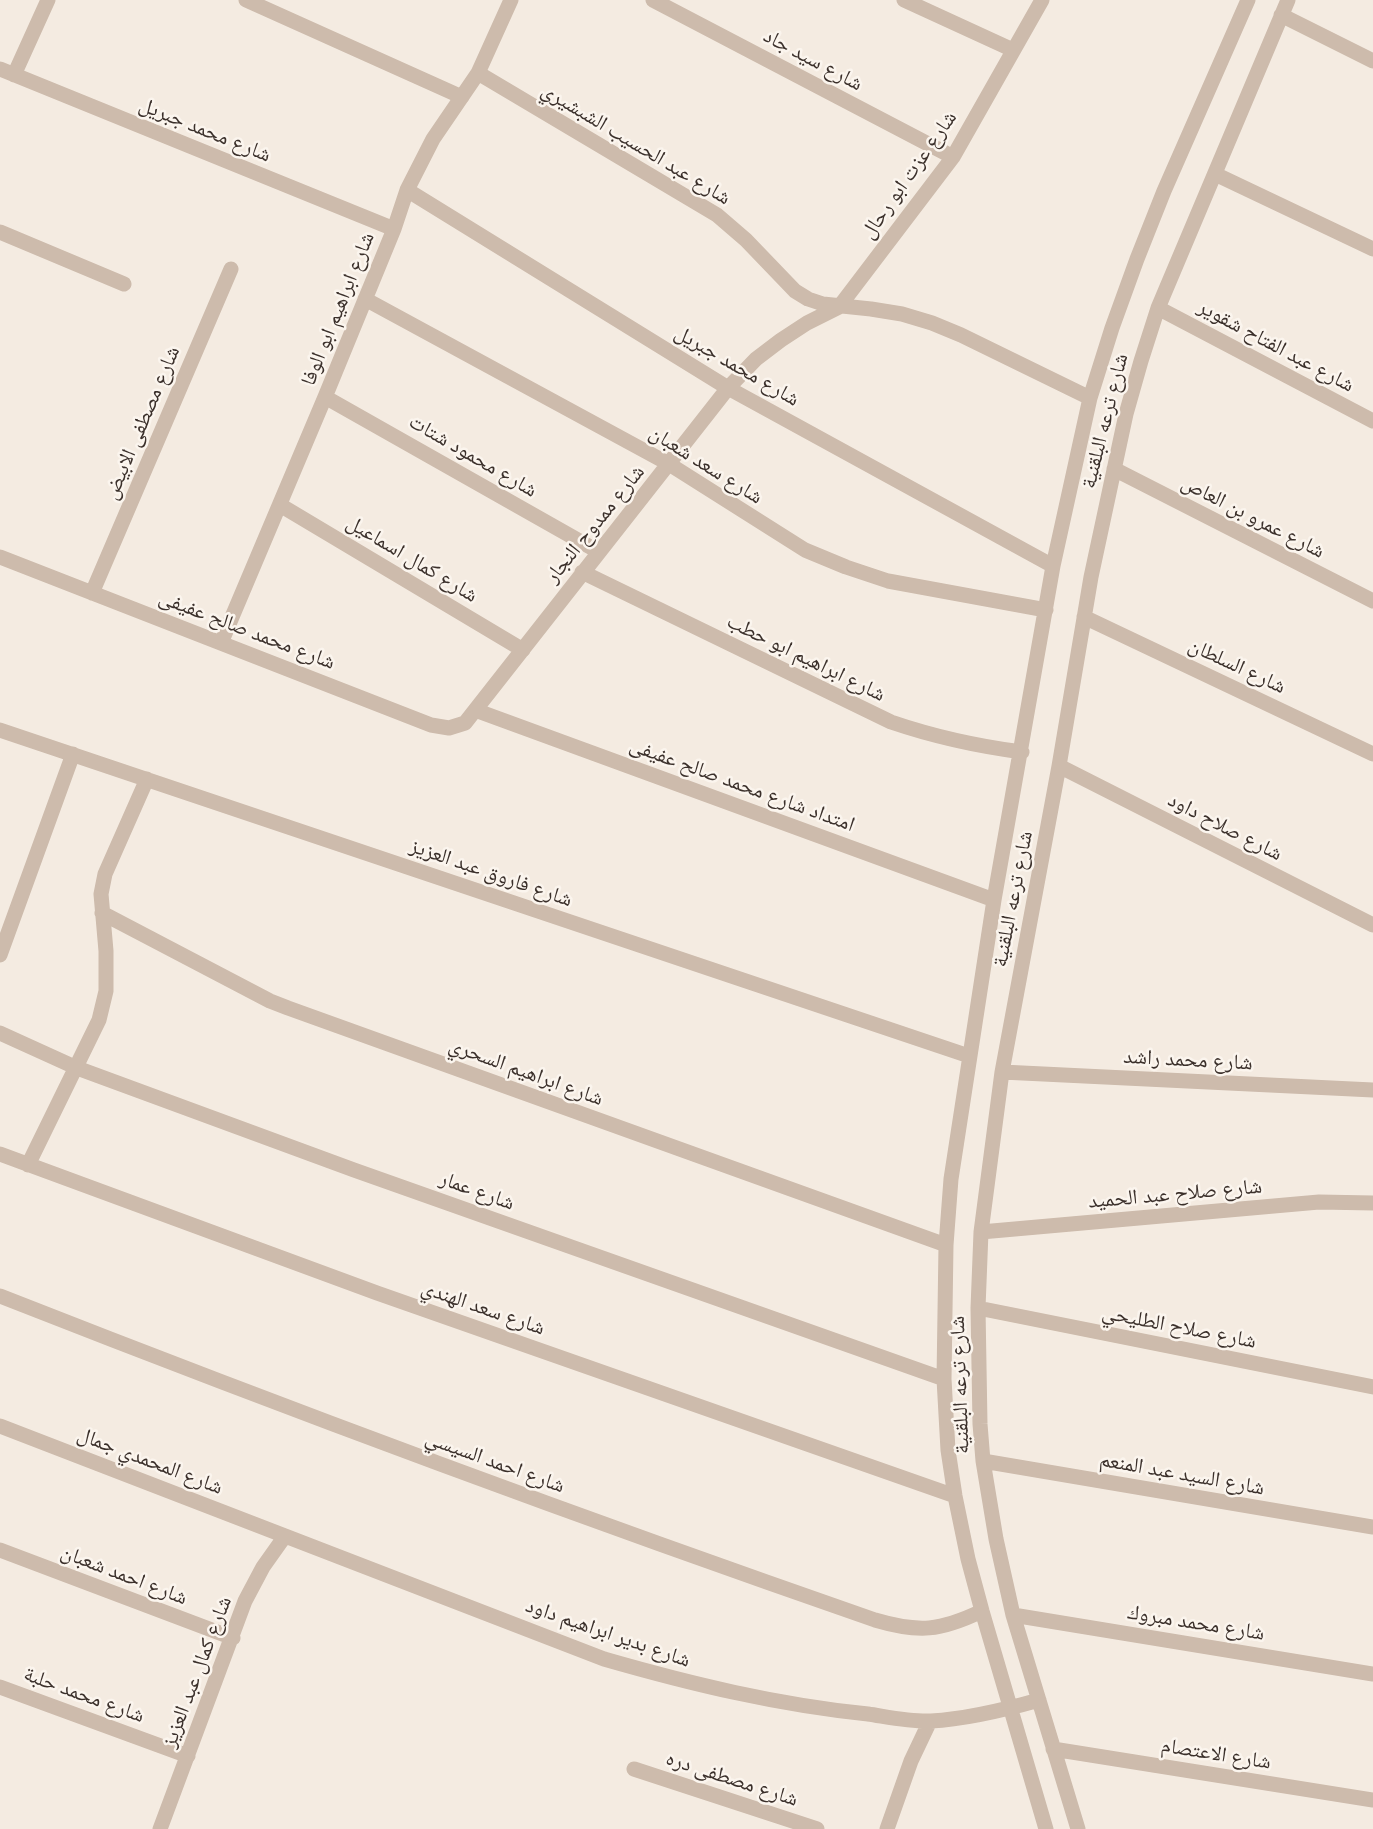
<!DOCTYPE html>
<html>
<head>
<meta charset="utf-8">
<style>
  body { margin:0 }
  canvas { display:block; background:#f4ebe1 }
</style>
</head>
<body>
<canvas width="1373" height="1829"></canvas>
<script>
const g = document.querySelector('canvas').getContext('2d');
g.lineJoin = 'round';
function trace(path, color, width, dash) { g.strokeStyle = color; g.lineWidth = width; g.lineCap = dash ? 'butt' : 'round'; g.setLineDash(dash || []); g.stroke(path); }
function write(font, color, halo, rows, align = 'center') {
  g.font = font + ' Figtree,"Noto Naskh Arabic",sans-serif'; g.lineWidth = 5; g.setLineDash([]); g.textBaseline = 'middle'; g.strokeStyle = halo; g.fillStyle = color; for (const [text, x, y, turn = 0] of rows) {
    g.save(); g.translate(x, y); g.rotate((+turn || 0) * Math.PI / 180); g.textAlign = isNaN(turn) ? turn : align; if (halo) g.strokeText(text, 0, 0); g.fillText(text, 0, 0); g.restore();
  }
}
const minor = new Path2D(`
  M246 0 462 97
  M653 0 953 157
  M904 0 1013 50
  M1281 15 1373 61
  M0 69 394 229
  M478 73 717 215 746 240 795 291 808 299 823 304 871 309 902 314 932 323 961 335 1090 398
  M14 75 48 0
  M1215 174 1373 249
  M407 190 728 388 1053 566
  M0 232 124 284
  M365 299 669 464 805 550 846 567 888 581 1046 610
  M1158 308 1373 421
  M325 397 599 552
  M1114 469 1373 601
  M280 505 523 650
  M0 557 431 725 449 728 465 723 728 388 756 359 781 340 807 323 839 307 953 157 1042 0
  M582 572 891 722C935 737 976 746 1022 752
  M92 593 231 269
  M1084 617 1373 754
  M221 643 325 397 394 229 407 190 433 139 478 73 511 0
  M475 710 994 900
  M0 730 969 1056
  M1059 766 1373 925
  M102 913 270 1001 288 1008 946 1245
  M0 955 73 754
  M0 1033 77 1068 354 1170 944 1379
  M1002 1072 1373 1090
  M0 1154 377 1293 955 1496
  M28 1165 99 1020 106 991V951L101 894 105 874 147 779
  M981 1232 1319 1202 1373 1203
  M0 1296C290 1410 581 1518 875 1620 919 1633 940 1631 982 1611
  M978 1308 1373 1387
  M0 1426 604 1659C691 1684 778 1705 868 1714 888 1717 911 1722 931 1721 968 1719 1004 1710 1039 1700
  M983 1461 1373 1527
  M0 1550 233 1638
  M1013 1615 1373 1674
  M0 1687 188 1756
  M1053 1749 1373 1800
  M634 1769 817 1829
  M160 1829 245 1601 263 1567 285 1536
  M887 1829 911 1761 930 1721
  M1046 1829 982 1611 968 1559 955 1496 948 1450 944 1379 946 1245 951 1179 994 900 1053 566 1090 398 1112 328 1137 259 1164 191 1248 0
  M1078 1829 1013 1615 996 1539 983 1461 980 1424 978 1308 981 1232 1002 1072 1059 766 1091 577 1126 414 1141 361 1158 308 1288 0`);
const streetNames = [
  ["شارع سيد جاد",813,60,28],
  ["شارع محمد جبريل",205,130,22],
  ["شارع عبد الحسيب الشبشيري",636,144,31],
  ["شارع عزت ابو رحال",909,175,-55],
  ["شارع ابراهيم ابو الوفا",338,309,-68],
  ["شارع عبد الفتاح شقوير",1276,346,28],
  ["شارع محمد جبريل",737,366,30],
  ["شارع ترعه البلقنية",1105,421,-76],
  ["شارع مصطفى الابيض",142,423,-67],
  ["شارع محمود شتات",473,456,30],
  ["شارع سعد شعبان",706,465,32],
  ["شارع عمرو بن العاص",1253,517,27],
  ["شارع ممدوح النجار",595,524,-51],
  ["شارع كمال اسماعيل",412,559,31],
  ["شارع محمد صالح عفيفى",247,630,21],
  ["شارع ابراهيم ابو حطب",806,658,26],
  ["شارع السلطان",1237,666,25],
  ["امتداد شارع محمد صالح عفيفى",742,785,20],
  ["شارع صلاح داود",1225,827,27],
  ["شارع فاروق عبد العزيز",491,873,19],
  ["شارع ترعه البلقنية",1013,899,-79],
  ["شارع محمد راشد",1188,1060,3],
  ["شارع ابراهيم السحري",526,1072,20],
  ["شارع عمار",477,1191,20],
  ["شارع صلاح عبد الحميد",1175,1194,-5],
  ["شارع سعد الهندي",483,1308,19],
  ["شارع صلاح الطليحي",1179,1327,11],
  ["شارع ترعه البلقنية",960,1385,-92],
  ["شارع المحمدي جمال",150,1461,21],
  ["شارع احمد السيسي",495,1462,20],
  ["شارع السيد عبد المنعم",1182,1474,10],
  ["شارع احمد شعبان",124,1575,21],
  ["شارع محمد مبروك",1196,1623,9],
  ["شارع بدير ابراهيم داود",608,1633,19],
  ["شارع كمال عبد العزيز",197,1672,-69],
  ["شارع محمد حلبة",84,1695,20],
  ["شارع الاعتصام",1216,1754,9],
  ["شارع مصطفى دره",732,1779,18]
];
trace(minor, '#cdbbac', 15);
write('21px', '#3b302b', '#fbf5ee', streetNames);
</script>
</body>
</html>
